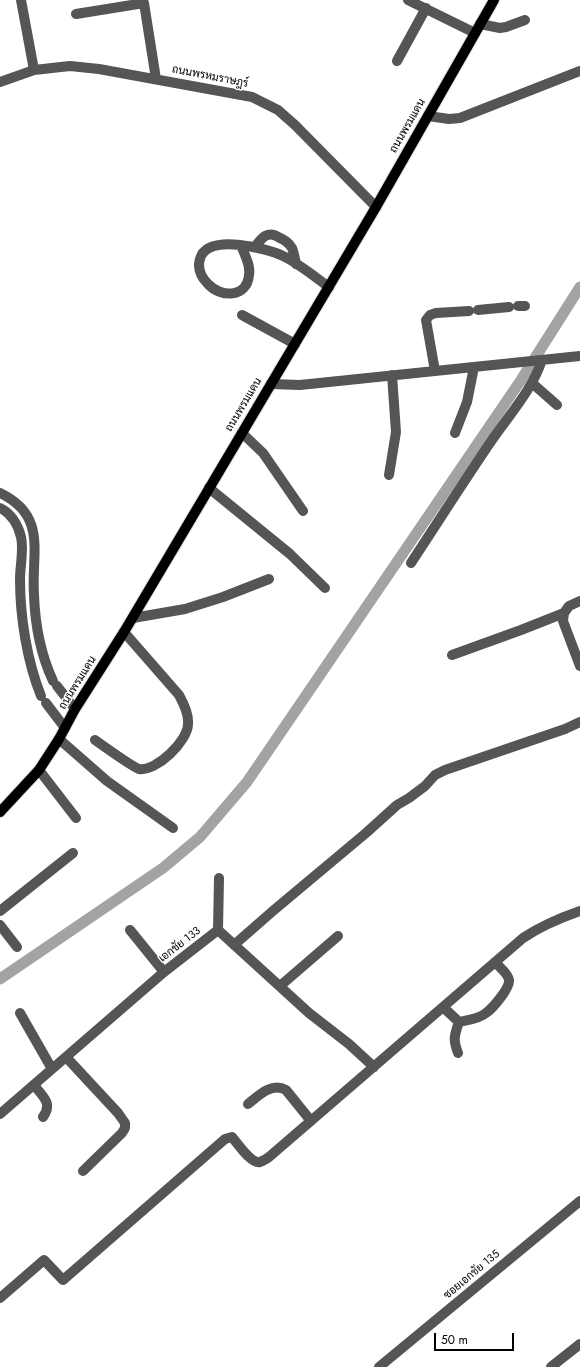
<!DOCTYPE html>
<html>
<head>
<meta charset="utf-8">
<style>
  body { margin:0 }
  #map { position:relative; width:580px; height:1367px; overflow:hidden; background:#fff; font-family:Jost,sans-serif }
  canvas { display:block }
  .scale { position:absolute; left:434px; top:1333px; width:80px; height:18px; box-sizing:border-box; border:2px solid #000; border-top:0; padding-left:5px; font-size:12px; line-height:14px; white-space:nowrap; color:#000; -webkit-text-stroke:3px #fff; paint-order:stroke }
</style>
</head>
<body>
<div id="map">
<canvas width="580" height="1367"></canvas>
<div class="scale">50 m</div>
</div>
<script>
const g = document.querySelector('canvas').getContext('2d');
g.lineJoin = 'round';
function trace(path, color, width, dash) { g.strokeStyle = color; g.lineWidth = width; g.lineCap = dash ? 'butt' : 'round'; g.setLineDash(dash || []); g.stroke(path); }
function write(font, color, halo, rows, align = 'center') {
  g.font = font + ' Jost,Sarabun,sans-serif'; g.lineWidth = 3; g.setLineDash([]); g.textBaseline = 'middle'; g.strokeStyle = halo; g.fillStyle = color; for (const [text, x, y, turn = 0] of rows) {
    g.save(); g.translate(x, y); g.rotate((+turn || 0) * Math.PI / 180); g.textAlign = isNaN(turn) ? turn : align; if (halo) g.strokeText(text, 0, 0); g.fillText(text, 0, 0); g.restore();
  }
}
const canal = new Path2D(`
  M0 979 163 868 200 837 247 782 521 380 580 287`);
const minor = new Path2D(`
  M21 0 34 70
  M408 0 475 33
  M76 14 144 3 156 79
  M480 24 500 28 506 27 525 20
  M397 61 426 8
  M0 82 34 70 70 66 99 69 252 97 278 110 295 125 376 207
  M428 116 449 119 460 118 580 71
  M241 245C244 254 251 265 249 275 247 298 221 298 208 284 201 277 197 269 200 259 207 233 266 248 283 256 298 263 315 277 329 287
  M255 247C262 237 268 230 280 238 285 240 289 243 292 248 294 253 295 259 296 264
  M518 306H525
  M478 310 509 307
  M242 315 295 344
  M435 371 426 320 430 315 436 313 469 311
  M532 383 557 405
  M271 384 300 385 580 356
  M242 433 263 453 303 511
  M455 433 467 402 474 367
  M389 475 396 432 392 375
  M209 488 290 554 325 588
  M0 493C48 516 31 553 34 595 35 624 41 655 53 681
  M0 508C11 513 18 525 21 537 24 550 20 566 20 579 20 617 27 661 41 696
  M411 563C438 522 464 481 492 440 510 414 532 390 542 360
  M580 601 569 606 564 613 563 621 580 666
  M133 618 185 609 223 597 269 579
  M452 655 521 630 564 613
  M57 686 75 709
  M46 703 65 728
  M59 739 107 781 173 828
  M95 740C102 745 133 767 139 769 156 772 188 741 188 724 189 714 184 704 179 695L124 632
  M39 770 76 818
  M0 911 73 853
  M0 925 17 947
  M130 930 164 972
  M218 930 309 1013 349 1044 374 1067
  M218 930 219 878
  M234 945 274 910 366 833 397 805 409 798 425 786 435 775 445 770 565 729 580 722
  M280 986 338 936
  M443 1007 459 1022C468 1020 479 1019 486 1013 493 1008 510 988 509 980 508 973 499 967 495 962
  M20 1013 52 1069
  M458 1053C453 1040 454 1036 459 1022
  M66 1057 118 1113 125 1123V1128L122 1133 83 1171
  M34 1085C43 1097 53 1103 43 1117
  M248 1104C259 1095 272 1082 286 1090L311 1121
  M0 1114 164 972 218 930
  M0 1298 44 1260 63 1280 225 1139 232 1137C238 1144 251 1164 260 1162 263 1161 266 1159 269 1157L523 938C541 926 560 918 580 911
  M379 1367 580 1201
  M551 1367 580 1344`);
const major = new Path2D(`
  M0 812 39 770 59 739 75 709 124 632 376 207 494 0`);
const streetNames = [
  ["ถนนพรหมราษฎร์",210,77,11],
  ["ถนนพรมแดน",408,126,-60],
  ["ถนนพรมแดน",244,405,-59],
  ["ถนนพรมแดน",78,683,-58],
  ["เอกชัย 133",180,945,-38],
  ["ซอยเอกชัย 135",472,1275,-40]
];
trace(canal, '#a3a3a3', 11);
trace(major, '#dbdbdb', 12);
trace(minor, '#555', 10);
trace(major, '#000', 10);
write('11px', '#000', '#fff', streetNames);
</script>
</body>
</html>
